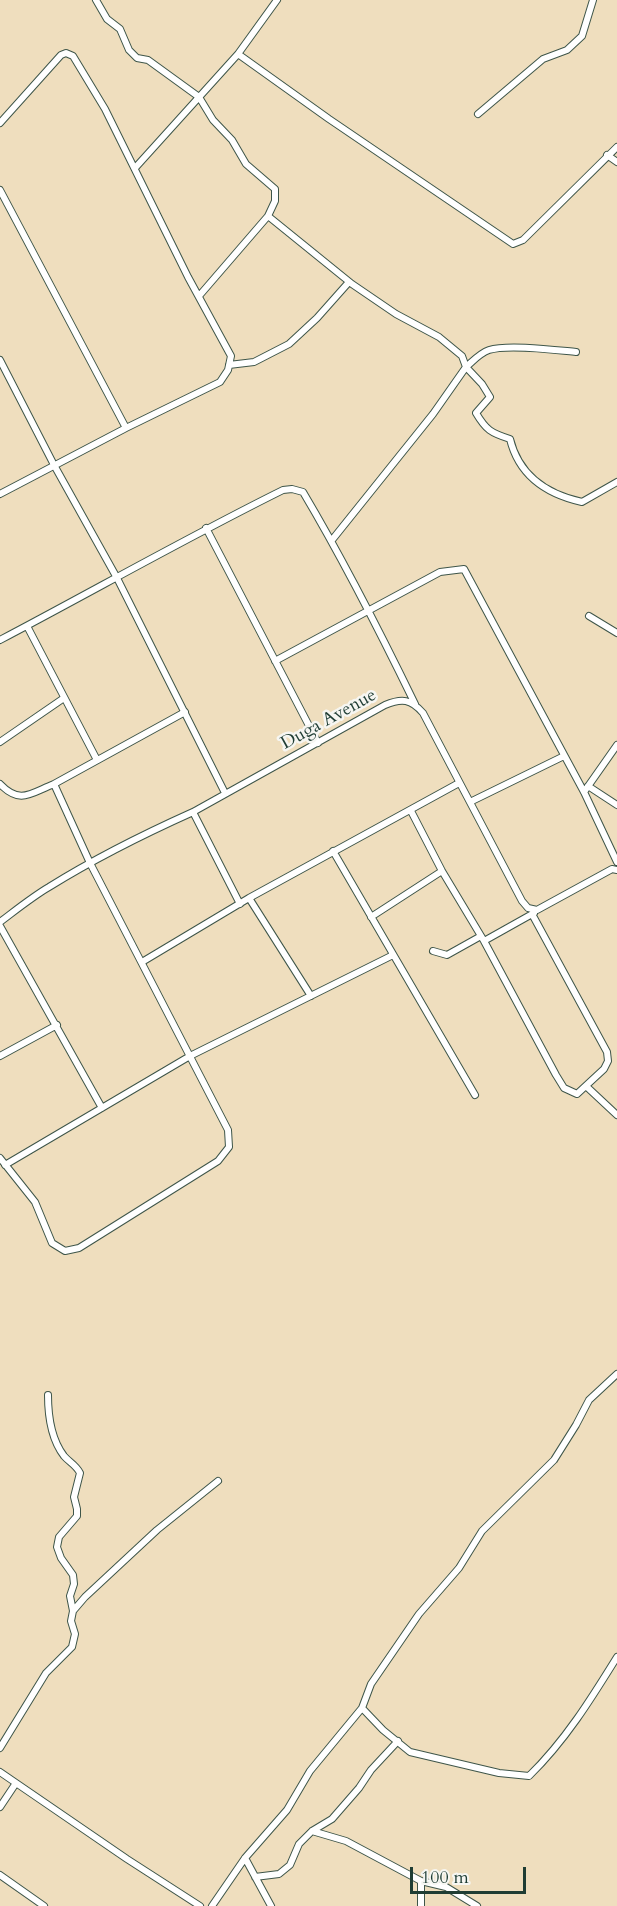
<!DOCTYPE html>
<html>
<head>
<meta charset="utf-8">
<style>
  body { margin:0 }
  #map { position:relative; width:617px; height:1906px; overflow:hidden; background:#efdebe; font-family:Cardo,serif }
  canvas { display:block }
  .scale { position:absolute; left:410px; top:1867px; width:116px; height:27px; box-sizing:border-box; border:3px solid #1f3d34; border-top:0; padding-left:8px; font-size:18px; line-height:21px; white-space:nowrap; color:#1f3d34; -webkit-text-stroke:4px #f6f6f2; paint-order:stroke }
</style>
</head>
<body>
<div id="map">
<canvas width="617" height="1906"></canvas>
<div class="scale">100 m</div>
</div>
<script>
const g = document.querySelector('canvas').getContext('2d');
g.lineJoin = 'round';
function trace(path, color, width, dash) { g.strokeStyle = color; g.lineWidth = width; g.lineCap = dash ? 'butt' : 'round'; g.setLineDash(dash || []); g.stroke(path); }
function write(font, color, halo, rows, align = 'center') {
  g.font = font + ' Cardo,serif'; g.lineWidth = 5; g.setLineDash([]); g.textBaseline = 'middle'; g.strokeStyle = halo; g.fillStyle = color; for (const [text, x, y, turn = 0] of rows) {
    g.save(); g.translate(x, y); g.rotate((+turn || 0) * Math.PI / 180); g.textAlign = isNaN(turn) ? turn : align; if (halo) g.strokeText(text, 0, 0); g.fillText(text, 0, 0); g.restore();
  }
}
const street = new Path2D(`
  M96 0 107 19 120 29 129 50 137 58 148 60 199 97 213 120 232 140 246 164 275 189V201L268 216 199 296
  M238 54 329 119 513 244 523 240 617 147
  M478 114 543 59 567 50 582 36 593 0
  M0 123 61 55 66 53 73 56 105 109 188 277 231 356 228 370 220 382 126 428 0 494
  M607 155 617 162
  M135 168 238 54 277 0
  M0 190 126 428
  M268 216 352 284 396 314 439 337 462 356 466 367 433 414 332 540
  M576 352C555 350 508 344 489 350 480 353 473 361 466 367L482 384 490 397 476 413C486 430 491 433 510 439 519 476 546 494 582 502L617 482
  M0 360 54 465 117 578 225 793
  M229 365 254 362 289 344 317 318 349 282
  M206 528 318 743
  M589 616 617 633
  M27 626 97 760
  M0 640C95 590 188 537 283 490L292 489 303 492C344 561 380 632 415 704
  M275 661 440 572 464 569 584 792 617 862
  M0 742 64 698
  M0 784C20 805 31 793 54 784L90 863 228 1130 229 1147 218 1161 79 1248 65 1251 52 1243 35 1202 0 1158
  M54 784 185 712
  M588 786 617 805
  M584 792 617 745
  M470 802 564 756
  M411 811 442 871 484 941 556 1075 564 1088 577 1094 604 1069 608 1061 607 1052 532 914
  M193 812 240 904
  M333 851 475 1095
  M249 898 311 996
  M371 917 442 871
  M0 922C16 910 32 897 49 887 94 859 144 834 193 812L385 705C402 698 411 699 423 713L522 901 528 908 537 910 612 869 617 870
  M0 926 102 1108
  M484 941 534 913
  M433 951 447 955 481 936
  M142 962 249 898 459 783
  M0 1056 57 1025
  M587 1087 617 1115
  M5 1165 190 1056 393 955
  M48 1395C48 1414 51 1439 64 1456 69 1462 76 1465 80 1473L74 1497 77 1509V1516L59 1537 57 1547 61 1558 73 1575 74 1584 70 1596 73 1611
  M362 1708 383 1730 410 1752 499 1773 529 1776C565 1741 591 1699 617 1657
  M0 1748 46 1673 72 1647 75 1634 71 1621 73 1611 85 1597 157 1530 218 1481
  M0 1772 127 1859 200 1906
  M0 1807 16 1783
  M312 1831 346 1841 421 1881 446 1887 477 1906
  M245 1858 271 1906
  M0 1875 44 1906
  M255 1877 279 1874 290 1865 299 1844 312 1831 332 1819 359 1788 371 1770 398 1741
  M212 1906 245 1858 287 1810 310 1771 362 1708 371 1684 419 1614 459 1568 482 1531 554 1460 576 1425 589 1400 617 1374
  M421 1906V1881`);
const streetNames = [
  ["Duga Avenue",329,720,-29]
];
trace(street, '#3e5549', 8);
trace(street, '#fff', 6);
write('18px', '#1f3d34', '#f6f6f2', streetNames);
</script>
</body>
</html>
